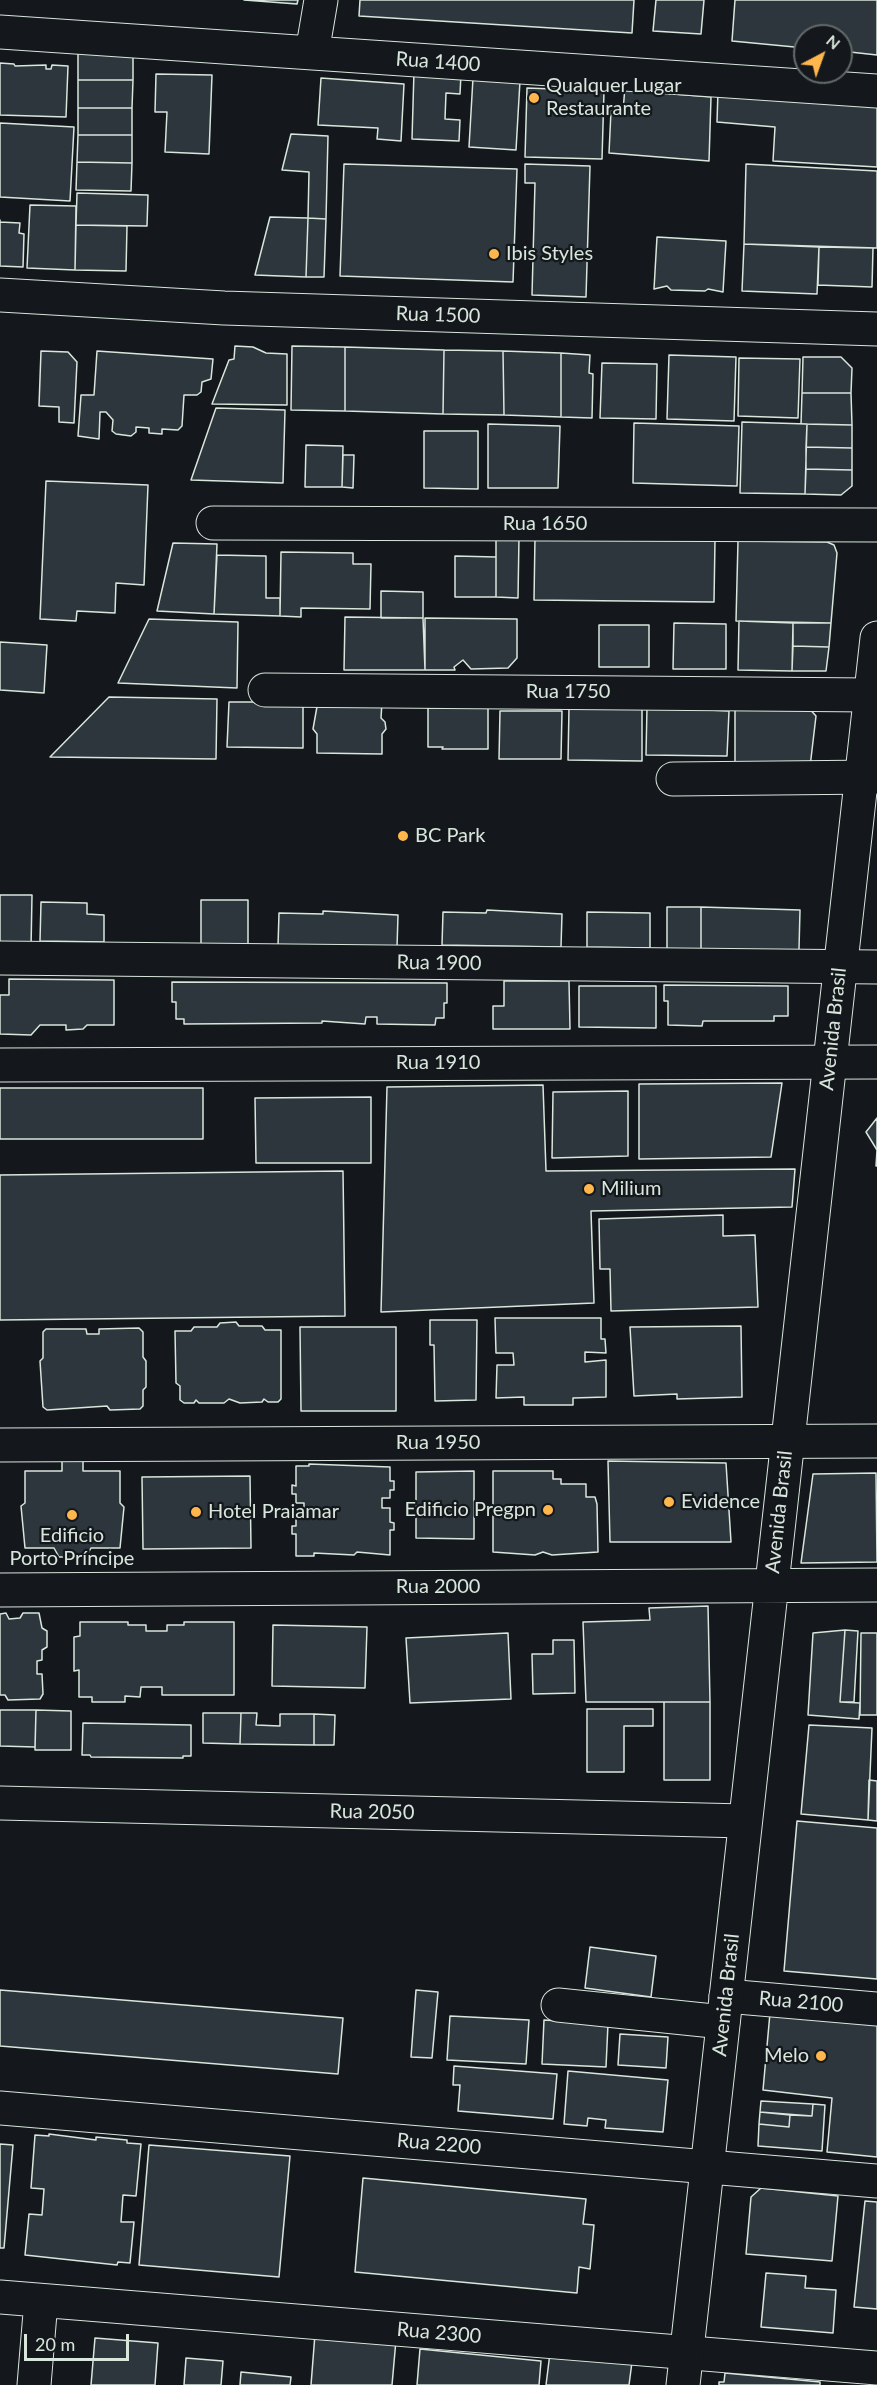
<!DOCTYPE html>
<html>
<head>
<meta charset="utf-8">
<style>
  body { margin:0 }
  #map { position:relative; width:877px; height:2385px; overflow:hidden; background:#14181c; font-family:Lato,sans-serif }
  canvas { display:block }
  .north { position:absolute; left:793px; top:24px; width:60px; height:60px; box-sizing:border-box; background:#14181c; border:2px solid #626a69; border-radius:50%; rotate:41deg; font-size:16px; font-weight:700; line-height:24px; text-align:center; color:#d8e6dc }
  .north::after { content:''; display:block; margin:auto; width:21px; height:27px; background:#ffb74d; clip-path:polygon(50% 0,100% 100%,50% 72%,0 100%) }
  .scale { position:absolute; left:24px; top:2334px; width:105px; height:27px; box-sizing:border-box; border:3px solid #d8e6dc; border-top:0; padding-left:8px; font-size:18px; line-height:21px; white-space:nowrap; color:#d8e6dc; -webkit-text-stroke:4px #14181c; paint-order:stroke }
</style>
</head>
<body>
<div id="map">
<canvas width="877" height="2385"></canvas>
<div class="north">N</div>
<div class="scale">20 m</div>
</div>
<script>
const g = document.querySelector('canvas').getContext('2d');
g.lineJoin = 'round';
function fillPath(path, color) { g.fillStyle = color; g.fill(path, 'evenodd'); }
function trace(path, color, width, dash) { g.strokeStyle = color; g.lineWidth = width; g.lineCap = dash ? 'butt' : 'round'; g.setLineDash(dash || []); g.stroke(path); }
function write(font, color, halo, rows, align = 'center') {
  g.font = font + ' Lato,sans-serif'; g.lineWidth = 4.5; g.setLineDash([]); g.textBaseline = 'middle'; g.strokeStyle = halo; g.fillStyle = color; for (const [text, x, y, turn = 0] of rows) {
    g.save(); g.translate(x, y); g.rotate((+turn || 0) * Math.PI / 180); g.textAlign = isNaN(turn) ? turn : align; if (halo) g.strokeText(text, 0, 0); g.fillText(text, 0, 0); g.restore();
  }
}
const building = new Path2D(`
  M244 0H298L297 4Z
  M360 0H634L632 33 359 16Z
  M656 0H704L701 34 653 31Z
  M735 0H877V55L841 51V36H805V48L732 41Z
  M78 53H133V80H78Z
  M0 63 14 64 15 66 46 65V69H51L52 65 68 66 66 117 0 115Z
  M414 71 461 74 460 94 446 93 445 119 460 120 459 141 412 139Z
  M156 74 212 75 209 154 165 152 167 112H155Z
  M321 78 404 84 401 141 377 139 378 128 318 125Z
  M473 78 520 81 516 150 469 147Z
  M78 80H133L132 108H78Z
  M625 86 636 91 711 97 709 161 609 153 611 111 623 112Z
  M527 88 604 91 602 159 525 157Z
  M718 91 877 101V167L773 161 775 127 717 122Z
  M78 108H132V135H78Z
  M0 123 74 127 70 201 0 197Z
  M291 134 328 136 326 219 308 218 309 172 282 170Z
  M78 135H132V163L77 162Z
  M77 162 132 163 131 191 76 190Z
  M344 164 517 169 513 282 340 276Z
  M525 164 590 166 586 297 532 295 535 183H525Z
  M746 164 877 171V248L744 244Z
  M77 193 148 195 147 226 76 225Z
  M30 205 76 206 75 270 27 268Z
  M270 217 308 218 306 277 255 275Z
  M308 218 326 219 324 277H306Z
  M0 220V222L20 223 19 233 24 234 23 267 0 266Z
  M76 225 127 226 126 271 75 270Z
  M657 237 726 241 723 292 708 289 705 291 671 290 667 286 654 289Z
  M744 244 819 247 817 294 742 291Z
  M819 247 873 248 872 287 818 285Z
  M235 346 253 347 266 353 287 354V405L212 404 229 360 234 359Z
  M292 346 345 347V411L291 410Z
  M345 347 444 350 443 414 345 411Z
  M444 350 503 351 504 415 443 414Z
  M41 351 68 352 77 362 74 423 59 422V407L39 406Z
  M97 351 213 359 211 379 202 382 201 392 197 395H184L182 426 178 430 162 429V434L149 433V428L136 427V432L131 436 116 434 112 431 113 420 106 412H100L99 439 78 436 81 395H94Z
  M503 351 561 353V417L504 415Z
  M561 353 590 355 589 373 593 374 592 418 561 417Z
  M669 355 736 357 734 421 667 419Z
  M803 357H841L852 368 851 393H802Z
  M739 358 800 359 798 418 738 416Z
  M602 363 657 364 656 419 600 418Z
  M802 393H851L852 425 801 424Z
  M216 408 285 410 283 483 191 480Z
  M742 422 807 424 805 494 740 493Z
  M634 423 739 426 737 486 633 483Z
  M488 424 560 426 558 488H488Z
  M807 424 852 425V448L806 447Z
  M424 431H478V489L424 488Z
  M306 445 343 446 342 487H305Z
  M806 447 852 448V470L806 469Z
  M343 455H354L353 488 342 487Z
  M806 469 852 470V486L841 495 805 494Z
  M46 481 148 485 144 585 116 583 115 613 77 611 76 621 40 619Z
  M496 537H519L518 598 496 597Z
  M535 537 715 540 714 602 534 600Z
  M738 541 827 542 834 545 837 553 831 623 736 621Z
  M173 543 217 544 214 614 157 611Z
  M281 552 353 553V564H371L370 609 301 608V617L280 616Z
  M217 555 266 556V598H280V616L214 614Z
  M455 556 496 557V597H455Z
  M381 591 423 592V618H381Z
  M345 617 423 618 425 670H344Z
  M425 618 517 619V658L508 668 471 669 463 660 454 667 455 670H425Z
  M149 619 238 622 237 688 118 683Z
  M739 621 793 623 792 671 738 670Z
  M674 623 726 624V669H673Z
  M793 623H831L829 647 793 646Z
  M599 625H649V667H599Z
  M0 642 47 645 44 693 0 690Z
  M793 646 829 647 826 671H792Z
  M109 697 217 699 216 759 50 757Z
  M318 701 382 702 381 718 385 722 386 729 382 734V754L317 753V734L313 729Z
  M229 702H303V748L227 747Z
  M735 704H805L816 716 810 767 735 766Z
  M647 707 729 711 727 756 646 755Z
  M428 708H488V749H442L443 747H428Z
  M569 708 642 709V761L568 760Z
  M500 711H562L561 759H499Z
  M0 895H32L31 949 0 948Z
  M201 900H248V949L201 948Z
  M41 902 87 903V914L104 915V942L40 941Z
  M667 907H701V953L667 952Z
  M701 907 800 910 799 949 795 953H701Z
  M487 910 562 914 561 947 442 945 443 912 486 913Z
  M323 911 398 915 397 948 278 946 279 913 323 914Z
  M587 912 650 913V948L587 947Z
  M9 979 114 980V1025H87L83 1029 66 1030V1025H40L31 1035 0 1034V995H9Z
  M504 981H569L570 1029H493V1006H504Z
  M172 982 447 983V1003H444V1018H436L435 1025 377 1024V1017H366L365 1024 322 1021V1023L184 1024V1019H176V1002H172Z
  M664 985 788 986V1016H774V1021H703L702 1026 668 1025V1001H664Z
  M579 986H656V1028L579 1027Z
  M782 1083 771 1157 639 1159V1084Z
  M543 1085 546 1171 795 1169 792 1207 591 1211 594 1303 381 1312 387 1087Z
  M0 1088H203V1139H0Z
  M628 1091V1156L552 1158 553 1092Z
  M371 1097V1163H256L255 1098Z
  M877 1118V1166H876L877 1150 866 1132Z
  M343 1171 345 1316 0 1320V1175Z
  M723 1215V1236L755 1235 758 1307 611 1311 610 1269H600L599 1219Z
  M495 1318H601V1339H605L606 1353 585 1352V1362L606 1360V1397L573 1398V1405H524V1397L496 1398 497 1365H514L513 1353H496Z
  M430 1320H477L476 1400 435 1401 434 1345H430Z
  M236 1322 239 1326H262L265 1330H281V1399L278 1402H268L264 1399 262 1402 240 1403 229 1399 224 1403H199L196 1400 194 1403H184L180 1400V1386L176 1383 175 1331H191L194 1327H217L220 1323Z
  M741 1326 742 1397 677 1399V1394L634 1396 630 1327Z
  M300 1327H396V1411H301Z
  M139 1328 143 1332V1357L146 1361V1387L143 1390V1406L140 1409 110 1410 107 1406 47 1410 43 1407 40 1361 43 1358V1332L46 1329H86L87 1334H99V1329Z
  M62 1460 83 1461V1471H120V1503L124 1507 120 1548H91L86 1557H59L54 1548H25L21 1506 25 1503V1471H62Z
  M608 1461 726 1463 731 1542H610Z
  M309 1464 390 1467V1481H394V1490H390V1498H382V1508H390V1522L394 1523V1530H390V1555L357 1552 354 1555 314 1553V1556H296V1534H292V1526H296V1512L304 1513V1503H296V1494H292V1485L296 1486V1466H309Z
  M474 1471V1539L416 1538V1472Z
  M493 1471H553V1479H561V1484H586V1497H595L597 1504 598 1552 552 1555 543 1552 535 1555 493 1552V1516L501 1517V1506H493Z
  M876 1473 877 1562 801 1563 813 1474Z
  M250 1476 251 1548 143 1549 142 1477Z
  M708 1606 710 1702H586L583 1622 650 1620 649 1608Z
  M6 1613 9 1619 20 1618 23 1613H39L42 1628 47 1631V1647L42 1650V1660L37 1661V1674H42L43 1694 40 1699 8 1700 5 1695H0V1614Z
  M80 1622H128V1625H146V1631H167V1625H184V1622H234V1695H162V1687H141L140 1697 125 1696V1702H92V1697H79V1670L74 1671V1637L80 1636Z
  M273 1625 367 1627 365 1688 272 1686Z
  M845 1630 840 1702 860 1703 859 1719 808 1715 813 1633Z
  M845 1630 858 1631 854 1702H840Z
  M508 1633 511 1699 410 1703 406 1638Z
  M861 1633H877V1715H860Z
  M553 1640H574L575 1693 533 1694 532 1654H553Z
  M664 1702H710V1780H664Z
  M587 1709H653V1726H624V1772H587Z
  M0 1710H36L35 1747 0 1746Z
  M36 1710 71 1711V1750H35Z
  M203 1713H241L240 1744 203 1743Z
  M241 1713H257L256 1725 280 1726V1714H314V1745L240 1744Z
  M314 1714 335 1715 334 1745H314Z
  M83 1723 191 1725V1756H183V1758L91 1757 90 1755H82Z
  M809 1725 872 1728 868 1820 801 1814Z
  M869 1780 877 1781V1821L868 1820Z
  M797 1821 877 1828V1979L784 1971Z
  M590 1947 656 1956 651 1997 585 1988Z
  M0 1990 343 2018 338 2074 0 2046Z
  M416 1990 438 1992 432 2058 411 2057Z
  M770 2013 877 2022V2157L827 2152 832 2098 763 2090Z
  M450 2016 529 2020 526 2064 447 2060Z
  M544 2020 608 2024 606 2067 542 2064Z
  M620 2034 668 2037 666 2068 618 2065Z
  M454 2066 557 2074 553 2119 458 2111 460 2085H453Z
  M568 2071 668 2080 663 2132 605 2128 606 2120 588 2118 587 2126 564 2124Z
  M761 2101 813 2104 812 2116 760 2112Z
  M813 2104 825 2105 822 2151 758 2146 759 2124 789 2127 790 2115 812 2116Z
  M760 2112 790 2115 789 2127 759 2124Z
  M49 2134 96 2140V2137L127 2140V2143L141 2144 136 2196 123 2195 121 2222H134L130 2263 118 2262 117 2265 25 2255 29 2214 42 2215 44 2189 31 2188 35 2135 49 2136Z
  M0 2144 13 2145 4 2248H0Z
  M149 2145 290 2156 279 2277 139 2265Z
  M363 2178 586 2199 583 2224 594 2225 590 2269 579 2267 577 2293 355 2272Z
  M761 2188 838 2196 832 2261 746 2254 751 2197Z
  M865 2201 877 2202V2309L854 2307Z
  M766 2273 806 2276 805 2288 836 2290 833 2333 761 2327Z
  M315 2334 396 2340 392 2385H311Z
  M95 2338 158 2343 155 2385H91Z
  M420 2349 541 2361 539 2385H417Z
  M550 2353 632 2362 629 2385H546Z
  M186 2358 223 2361 221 2385H184Z
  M241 2372 291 2377 290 2385H240Z
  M725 2373 820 2382V2385H719V2382H724Z`);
const minor = new Path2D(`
  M0 32 877 91
  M312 53 321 0
  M0 295 224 308 877 329
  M213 523 877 525
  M265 690 871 695
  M673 779 877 777
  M0 958 877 967
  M0 1065 877 1062
  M0 1445 877 1441
  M0 1803 745 1821
  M726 1996 877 2009
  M558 2005 723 2022
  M0 2108 877 2181
  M0 2297 877 2368
  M34 2385 41 2301`);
const major = new Path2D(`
  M0 1590 877 1585
  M683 2385 877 638`);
const markers = [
  [534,98,6,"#ffb74d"],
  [494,254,6,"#ffb74d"],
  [403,836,6,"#ffb74d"],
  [589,1189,6,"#ffb74d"],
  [669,1502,6,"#ffb74d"],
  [548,1510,6,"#ffb74d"],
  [196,1512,6,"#ffb74d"],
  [72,1515,6,"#ffb74d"],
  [821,2056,6,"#ffb74d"]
];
const streetNames = [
  ["Rua 1400",438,62,4],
  ["Rua 1500",438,315,2],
  ["Rua 1650",545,524],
  ["Rua 1750",568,692],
  ["Rua 1900",439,963,1],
  ["Avenida Brasil",833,1029,-84],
  ["Rua 1910",438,1063],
  ["Rua 1950",438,1443],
  ["Avenida Brasil",779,1512,-84],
  ["Rua 2000",438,1587],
  ["Rua 2050",372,1812,1],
  ["Avenida Brasil",726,1995,-84],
  ["Rua 2100",801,2002,5],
  ["Rua 2200",439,2144,5],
  ["Rua 2300",439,2333,5]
];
const poiNames = [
  ["Qualquer Lugar",546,86],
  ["Restaurante",546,109],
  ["Ibis Styles",506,254],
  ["BC Park",415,836],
  ["Milium",601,1189],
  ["Evidence",681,1502],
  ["Edificio Pregpn",536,1510,"right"],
  ["Hotel Praiamar",208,1512],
  ["Edificio",72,1536,"center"],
  ["Porto Príncipe",72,1559,"center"],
  ["Melo",809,2056,"right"]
];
fillPath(building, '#2c363c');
trace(building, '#d8e6dc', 1.5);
trace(minor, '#d8e6dc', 35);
trace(major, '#d8e6dc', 35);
trace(minor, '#14181c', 33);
trace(major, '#14181c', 33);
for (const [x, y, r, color] of markers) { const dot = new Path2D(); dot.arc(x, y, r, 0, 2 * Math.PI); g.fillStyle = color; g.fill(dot); trace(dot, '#14181c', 2); }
write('20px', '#d8e6dc', '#14181c', streetNames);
write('20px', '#d8e6dc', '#14181c', poiNames, 'left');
</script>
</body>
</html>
